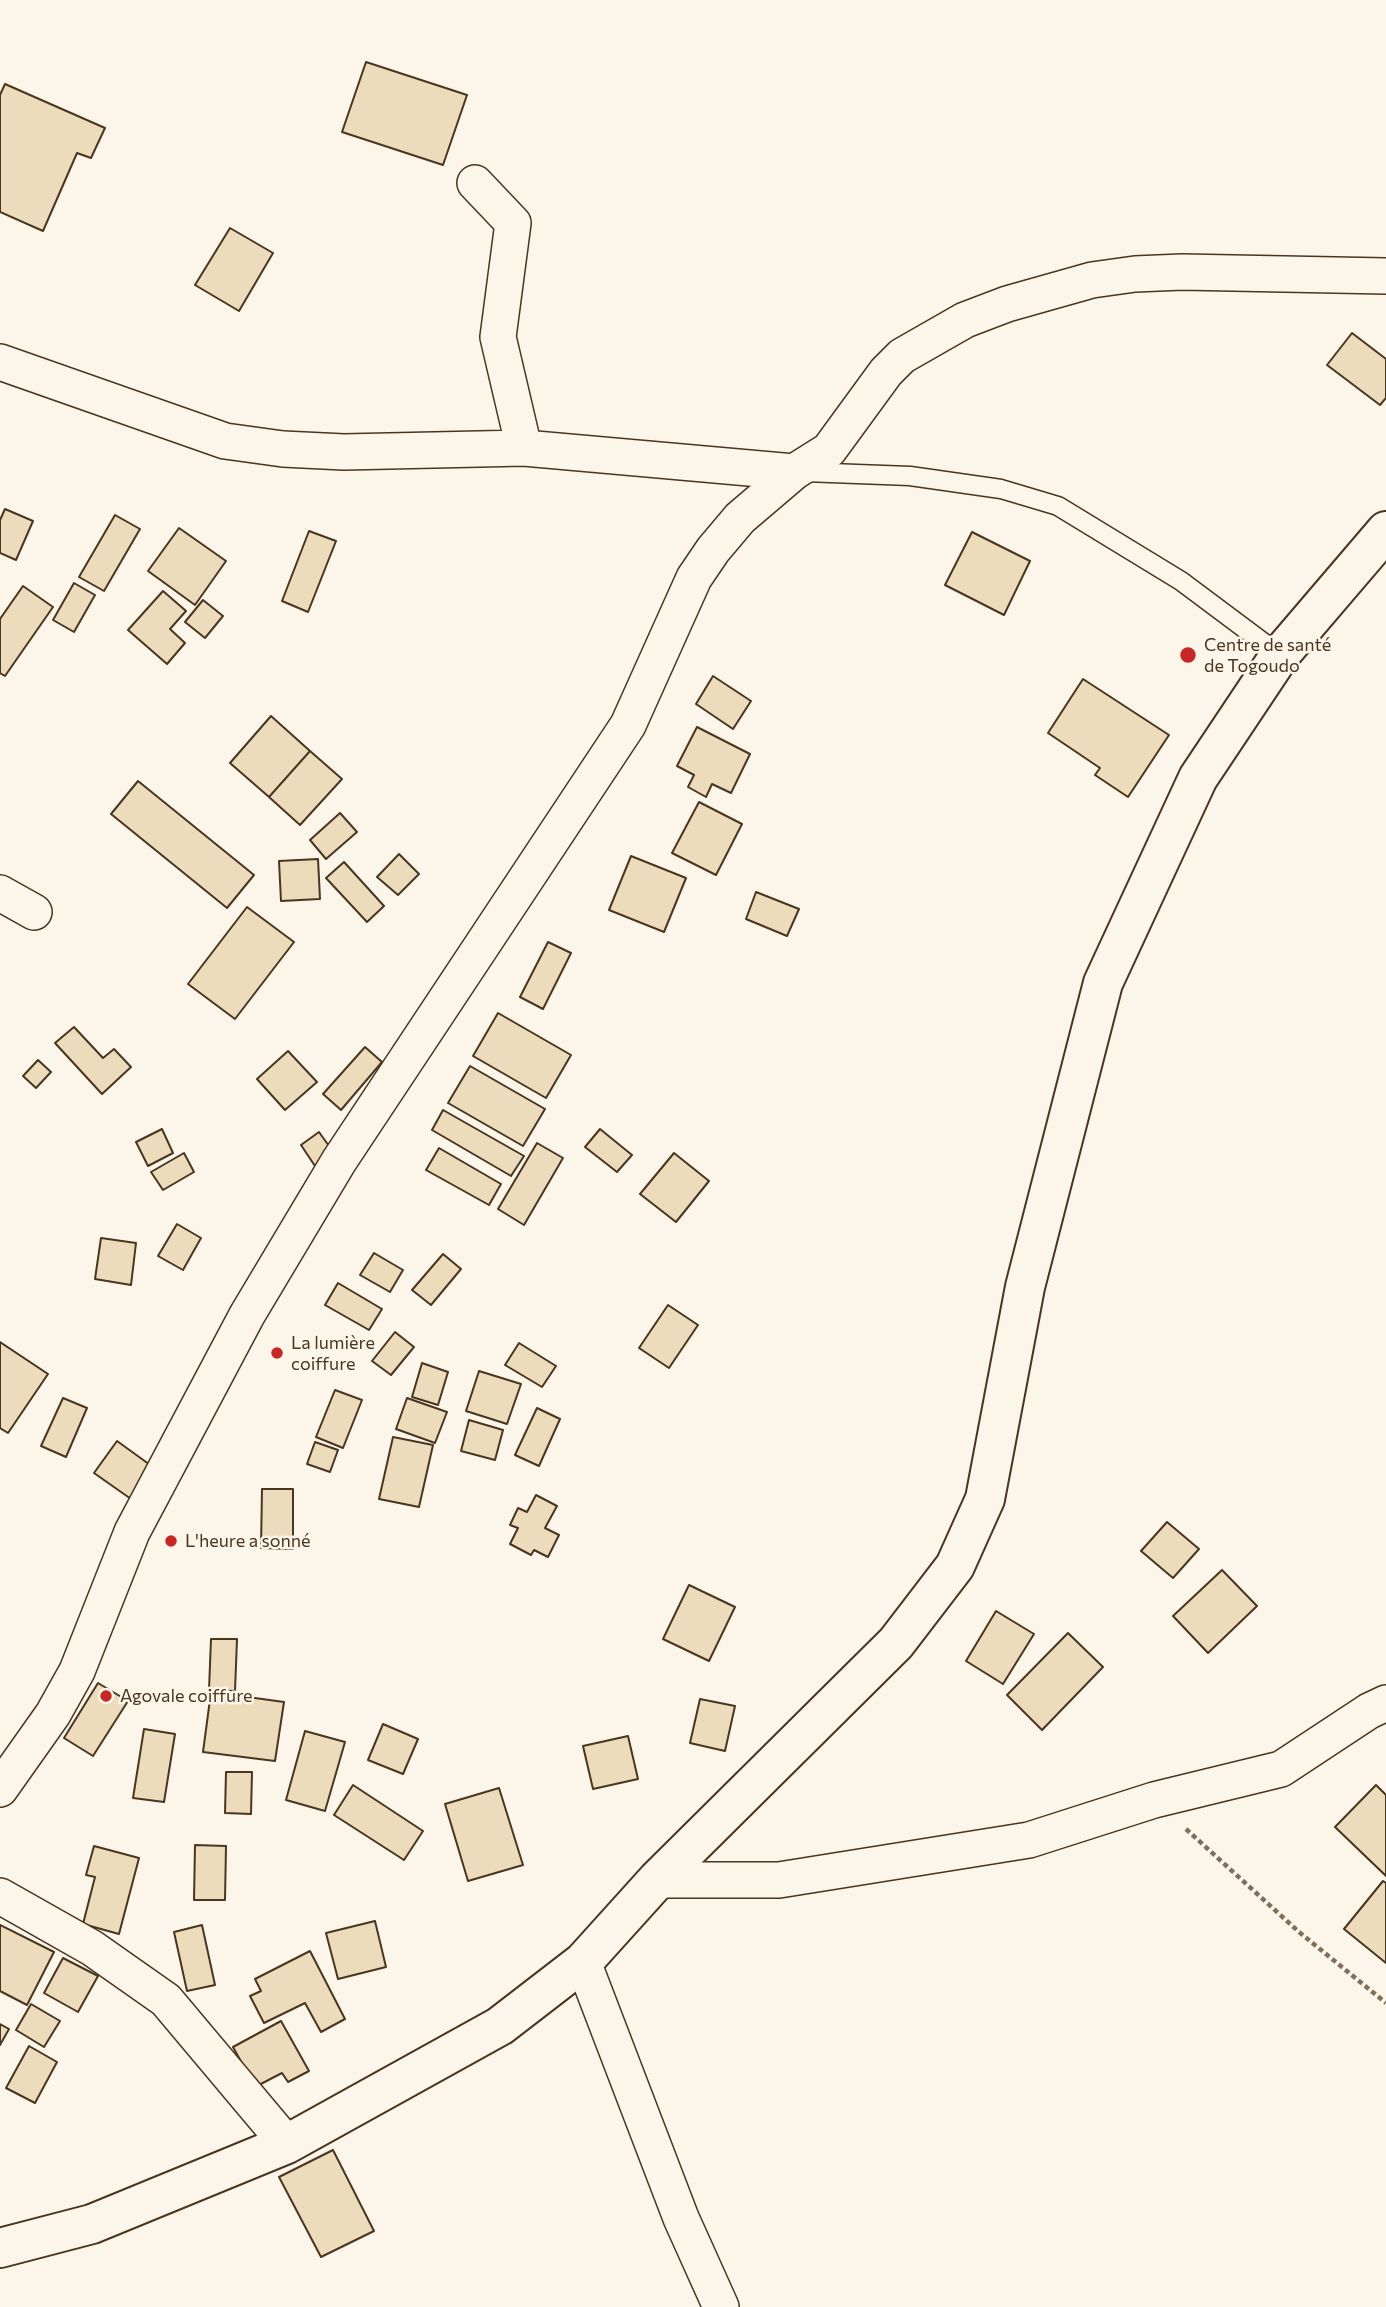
<!DOCTYPE html>
<html>
<head>
<meta charset="utf-8">
<style>
  body { margin:0 }
  canvas { display:block; background:#fbf6e9 }
</style>
</head>
<body>
<canvas width="1386" height="2307"></canvas>
<script>
const g = document.querySelector('canvas').getContext('2d');
g.lineJoin = 'round';
function fillPath(path, color) { g.fillStyle = color; g.fill(path, 'evenodd'); }
function trace(path, color, width, dash) { g.strokeStyle = color; g.lineWidth = width; g.lineCap = dash ? 'butt' : 'round'; g.setLineDash(dash || []); g.stroke(path); }
function write(font, color, halo, rows, align = 'center') {
  g.font = font + ' Commissioner,sans-serif'; g.lineWidth = 5; g.setLineDash([]); g.textBaseline = 'middle'; g.strokeStyle = halo; g.fillStyle = color; for (const [text, x, y, turn = 0] of rows) {
    g.save(); g.translate(x, y); g.rotate((+turn || 0) * Math.PI / 180); g.textAlign = isNaN(turn) ? turn : align; if (halo) g.strokeText(text, 0, 0); g.fillText(text, 0, 0); g.restore();
  }
}
const building = new Path2D(`
  M366 62 467 95 443 165 342 132Z
  M5 84 105 128 91 158 77 153 43 231 0 212V95Z
  M230 228 273 253 239 311 195 285Z
  M1352 333 1386 359V398L1380 405 1327 365Z
  M5 509 33 521 16 560 0 553V520Z
  M115 515 140 529 104 591 79 577Z
  M179 528 226 561 195 605 148 571Z
  M309 531 336 541 308 612 282 601Z
  M972 532 1030 561 1004 615 945 585Z
  M74 583 95 595 74 632 53 620Z
  M23 586 53 607 5 676 0 673V619Z
  M163 591 186 611 170 629 185 643 167 664 128 630Z
  M203 600 223 616 205 638 185 622Z
  M713 676 751 701 733 729 696 704Z
  M1083 679 1169 735 1128 797 1095 775 1100 768 1048 733Z
  M271 716 310 751 269 797 230 763Z
  M697 727 750 754 731 793 712 784 706 797 688 787 694 775 677 766Z
  M310 751 342 779 300 825 269 797Z
  M138 781 254 875 227 908 111 814Z
  M699 802 742 824 716 875 672 853Z
  M340 813 357 832 326 859 310 840Z
  M399 854 419 874 398 895 377 877Z
  M631 856 686 878 664 932 609 910Z
  M318 859 320 899 281 901 279 861Z
  M344 862 384 906 367 922 326 878Z
  M756 892 799 909 787 936 746 919Z
  M247 907 294 942 235 1019 188 984Z
  M548 942 571 953 543 1009 520 997Z
  M498 1013 571 1055 546 1098 473 1056Z
  M74 1027 103 1058 114 1049 131 1067 102 1094 55 1043Z
  M365 1047 382 1062 341 1110 323 1094Z
  M288 1051 317 1082 285 1110 257 1079Z
  M38 1060 51 1072 36 1088 23 1076Z
  M470 1066 545 1109 523 1146 448 1103Z
  M443 1110 524 1156 511 1176 432 1130Z
  M162 1129 173 1153 148 1166 136 1142Z
  M600 1129 632 1155 617 1172 585 1147Z
  M319 1132 334 1153 315 1166 301 1145Z
  M537 1143 563 1158 524 1225 498 1209Z
  M439 1148 501 1184 489 1205 426 1170Z
  M184 1153 194 1172 163 1190 151 1172Z
  M674 1153 709 1181 676 1222 640 1194Z
  M177 1224 201 1238 183 1270 158 1256Z
  M101 1238 136 1243 131 1285 95 1279Z
  M374 1253 403 1270 390 1292 360 1275Z
  M443 1254 461 1269 431 1305 412 1290Z
  M338 1283 382 1309 369 1330 325 1305Z
  M668 1305 698 1325 669 1368 639 1348Z
  M395 1332 414 1347 391 1375 372 1361Z
  M0 1342 48 1374 8 1433 0 1428Z
  M519 1343 556 1366 542 1387 505 1365Z
  M422 1363 448 1372 438 1405 412 1397Z
  M479 1371 521 1384 507 1424 466 1411Z
  M335 1390 362 1400 343 1448 316 1437Z
  M63 1398 87 1408 66 1457 41 1446Z
  M407 1398 447 1412 435 1443 396 1429Z
  M537 1408 560 1419 539 1466 515 1455Z
  M469 1420 503 1430 495 1460 461 1451Z
  M393 1437 433 1445 419 1507 379 1499Z
  M117 1441 153 1467 131 1499 94 1473Z
  M315 1442 338 1450 330 1472 307 1464Z
  M262 1489H293V1549L261 1548Z
  M536 1495 557 1506 545 1528 559 1535 548 1557 534 1550 531 1555 510 1544 518 1528 510 1525 518 1508 527 1512Z
  M1167 1522 1199 1549 1173 1578 1141 1551Z
  M1222 1570 1257 1606 1208 1653 1173 1616Z
  M689 1585 735 1607 709 1661 663 1639Z
  M996 1611 1034 1634 1003 1684 966 1661Z
  M1068 1633 1103 1667 1042 1730 1007 1695Z
  M211 1639H237L235 1691 209 1690Z
  M98 1683 128 1701 93 1756 64 1738Z
  M211 1692 284 1702 275 1761 203 1752Z
  M700 1699 735 1706 725 1751 690 1743Z
  M383 1724 418 1739 403 1774 368 1760Z
  M144 1729 175 1734 164 1802 133 1798Z
  M305 1731 345 1742 325 1811 286 1800Z
  M628 1736 638 1779 593 1789 583 1746Z
  M226 1772H252L251 1814 225 1813Z
  M353 1785 423 1831 404 1860 334 1815Z
  M1376 1785 1386 1795V1876L1335 1827Z
  M499 1788 523 1865 468 1881 445 1804Z
  M195 1845 226 1846 225 1900H194Z
  M94 1846 139 1858 119 1934 83 1924 95 1877 86 1875Z
  M1383 1881 1386 1883V1963L1344 1929Z
  M375 1921 386 1967 338 1979 326 1933Z
  M0 1925 54 1952 27 2005 0 1991Z
  M202 1925 215 1985 187 1991 174 1932Z
  M310 1951 345 2019 321 2032 305 2003 264 2023 250 1996 261 1991 255 1979Z
  M63 1958 98 1976 78 2012 44 1993Z
  M31 2004 60 2021 44 2047 16 2030Z
  M281 2021 309 2071 288 2082 282 2073 255 2087 233 2047Z
  M0 2024 9 2029 0 2045Z
  M29 2046 57 2062 35 2103 6 2088Z
  M333 2150 374 2231 321 2257 279 2177Z`);
const path = new Path2D(`
  M1186 1829 1299 1932 1386 2003`);
const lane = new Path2D(`
  M804 472 910 476 1001 489 1058 506 1181 581 1280 655`);
const street = new Path2D(`
  M475 183 513 223 498 337 524 448
  M0 362 225 441 283 449 344 452 524 448 794 472
  M0 893 34 912
  M0 1789 53 1714 77 1671 132 1532 247 1315 339 1161 628 725 694 578 713 550 740 518 794 472 829 450 886 372 902 356 965 320 1007 304 1092 280 1135 274 1182 272 1386 276
  M657 1880H779L1029 1840 1154 1800 1281 1769 1369 1711 1386 1703
  M0 1896 92 1948 166 2000 287 2144
  M583 1962 681 2218 721 2307`);
const secondary = new Path2D(`
  M0 2248 92 2224 287 2144 500 2026 583 1962 657 1880 896 1643 955 1566 985 1499 1025 1287 1103 983 1198 778 1280 655 1386 531`);
const markers = [
  [1188,655,9,"#c62828"],
  [277,1353,7,"#c62828"],
  [171,1541,7,"#c62828"],
  [106,1696,7,"#c62828"]
];
const poiNames = [
  ["Centre de santé",1204,645],
  ["de Togoudo",1204,666],
  ["La lumière",291,1343],
  ["coiffure",291,1364],
  ["L'heure a sonné",185,1541],
  ["Agovale coiffure",120,1696]
];
fillPath(building, '#ecdcbc');
trace(building, '#4a3520', 2);
trace(lane, '#4a3520', 21);
trace(street, '#4a3520', 38);
trace(secondary, '#4a3520', 42);
trace(path, '#7f6f5c', 4.5, [5, 3.5]);
trace(lane, '#fbf6e9', 18);
trace(street, '#fbf6e9', 35);
trace(secondary, '#fbf6e9', 38);
for (const [x, y, r, color] of markers) { const dot = new Path2D(); dot.arc(x, y, r, 0, 2 * Math.PI); g.fillStyle = color; g.fill(dot); trace(dot, '#fbf6e9', 2.5); }
write('18px', '#4a3520', '#fbf6e9', poiNames, 'left');
</script>
</body>
</html>
